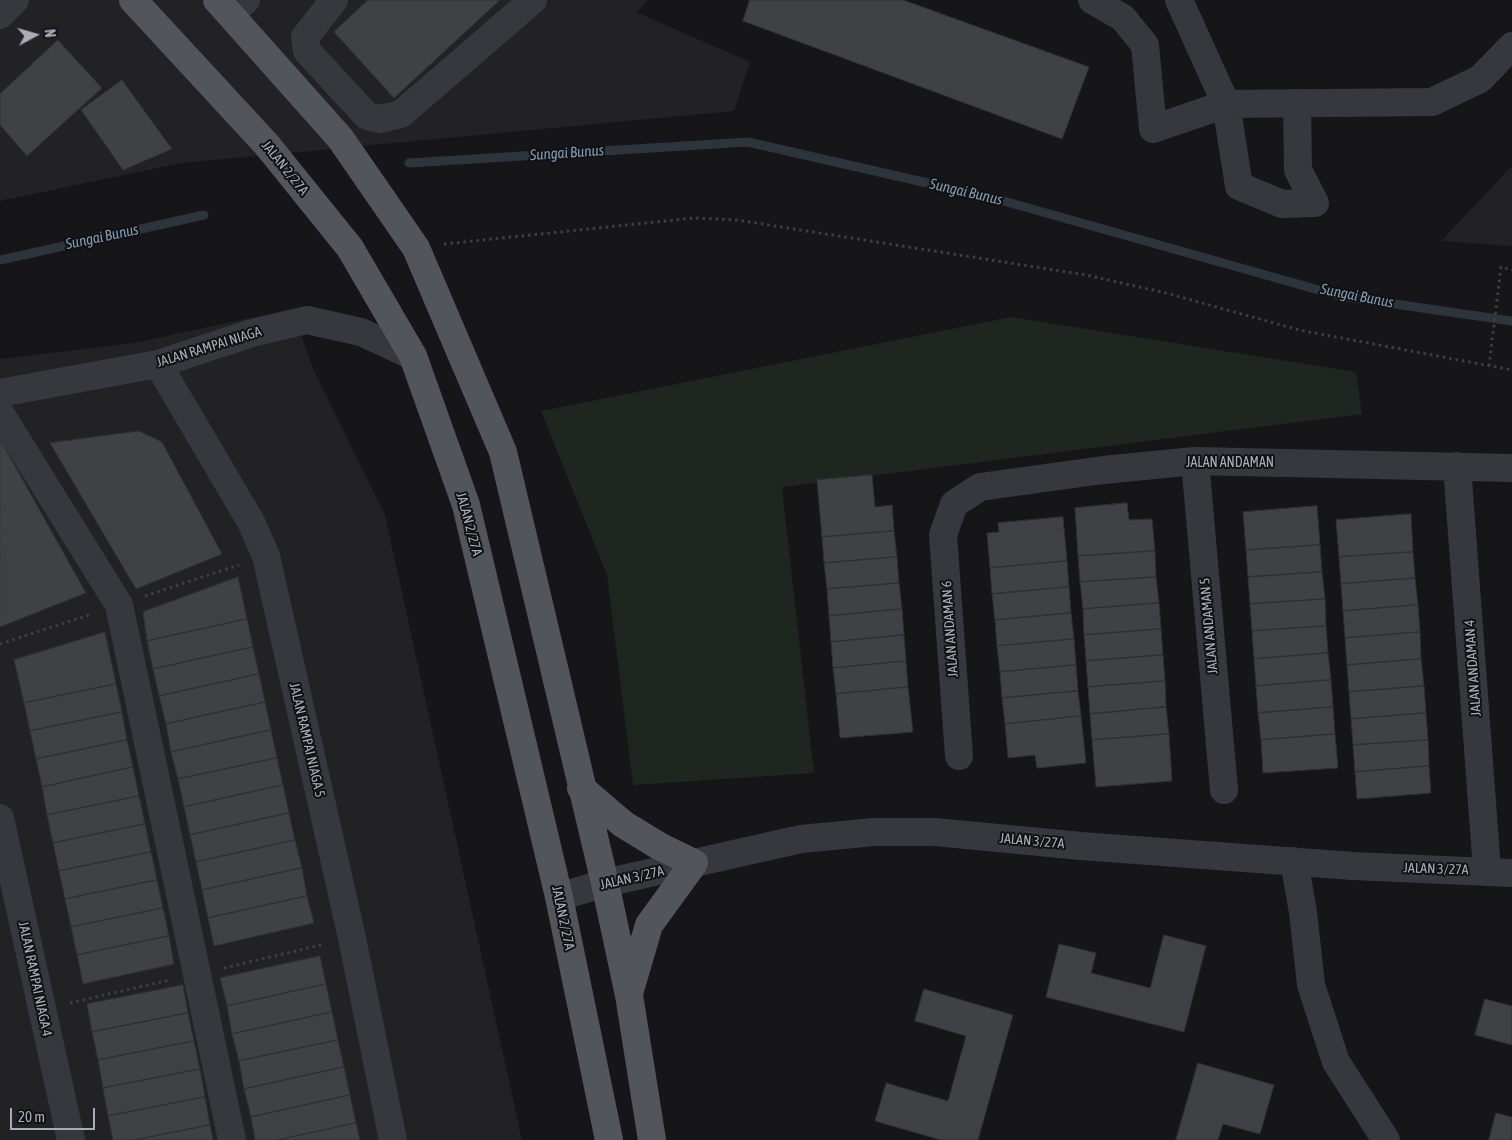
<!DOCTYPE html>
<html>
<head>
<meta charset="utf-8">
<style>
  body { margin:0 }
  #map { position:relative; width:1512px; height:1140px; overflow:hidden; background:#161618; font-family:"Asap Condensed",sans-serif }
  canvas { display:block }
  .north { position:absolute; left:10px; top:10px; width:50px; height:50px; -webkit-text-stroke:4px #111113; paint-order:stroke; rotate:84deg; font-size:14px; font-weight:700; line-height:20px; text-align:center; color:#a8adb8 }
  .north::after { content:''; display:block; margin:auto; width:18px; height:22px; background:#a8adb8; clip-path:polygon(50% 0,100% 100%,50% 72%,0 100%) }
  .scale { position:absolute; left:10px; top:1108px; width:85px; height:22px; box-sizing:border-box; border:2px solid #a8adb8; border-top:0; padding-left:6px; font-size:15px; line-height:18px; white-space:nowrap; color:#a8adb8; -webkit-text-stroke:4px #111113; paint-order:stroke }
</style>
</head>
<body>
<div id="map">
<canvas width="1512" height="1140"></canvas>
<div class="north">N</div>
<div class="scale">20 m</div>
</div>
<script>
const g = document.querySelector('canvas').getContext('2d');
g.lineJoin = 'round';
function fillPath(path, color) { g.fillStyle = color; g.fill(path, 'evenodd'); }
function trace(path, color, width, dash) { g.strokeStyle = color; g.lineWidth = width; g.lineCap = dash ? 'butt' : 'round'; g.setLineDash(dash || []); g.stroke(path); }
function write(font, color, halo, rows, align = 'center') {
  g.font = font + ' "Asap Condensed",sans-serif'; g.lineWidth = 4; g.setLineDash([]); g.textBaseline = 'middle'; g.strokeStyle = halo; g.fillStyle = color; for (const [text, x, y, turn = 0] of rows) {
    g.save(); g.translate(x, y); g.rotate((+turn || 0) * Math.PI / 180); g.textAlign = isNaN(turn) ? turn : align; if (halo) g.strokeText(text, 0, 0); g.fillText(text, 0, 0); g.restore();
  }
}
const built = new Path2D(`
  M0 0H648L636 12 750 62 734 111 181 163 0 201Z
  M1512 166V246L1441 241Z
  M292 309 314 371 385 515 522 1140H0V359L134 343Z`);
const green = new Path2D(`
  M1011 317 1356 372 1362 414 782 487 814 773 633 785 607 575 541 411Z`);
const stream = new Path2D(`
  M409 163 748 142 993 198 1340 296 1512 321
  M0 260 204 215`);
const building = new Path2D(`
  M368 0H500L394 98 334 32Z
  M750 0H903L1089 67 1062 139 743 21Z
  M58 40 102 88 27 156 0 125V94Z
  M122 80 172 149 123 170 81 110Z
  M139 431 162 442 222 554 136 589 50 443Z
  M0 439 86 593 0 627Z
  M872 475 875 507 892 505 894 531 822 537 817 480Z
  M1127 503 1129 520 1152 519 1155 551 1078 556 1075 508Z
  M1317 506 1320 545 1246 550 1243 512Z
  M1411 514 1413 552 1339 557 1336 520Z
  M1063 517 1067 561 990 568 987 533 999 532 998 523Z
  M894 531 897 557 824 563 822 537Z
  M1320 545 1322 572 1248 577 1246 550Z
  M1155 551 1156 577 1080 582 1078 556Z
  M1413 552 1415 578 1341 584 1339 557Z
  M897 557 899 583 827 589 824 563Z
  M1067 561 1069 587 992 594 990 568Z
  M1322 572 1325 599 1250 604 1248 577Z
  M238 577 247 619 147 641 143 612Z
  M1156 577 1159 603 1083 609 1080 582Z
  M1415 578 1418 605 1343 611 1341 584Z
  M899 583 902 609 829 616 827 589Z
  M1069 587 1071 613 995 620 992 594Z
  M1325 599 1326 626 1252 631 1250 604Z
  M1159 603 1161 629 1084 635 1083 609Z
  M1418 605 1420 632 1345 638 1343 611Z
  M902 609 904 635 831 642 829 616Z
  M1071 613 1074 639 997 646 995 620Z
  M247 619 253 647 153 669 147 641Z
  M1326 626 1328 653 1254 659 1252 631Z
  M1161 629 1163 655 1086 661 1084 635Z
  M105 632 116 684 24 703 14 660Z
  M1420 632 1421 659 1347 665 1345 638Z
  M904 635 906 661 833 668 831 642Z
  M1074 639 1076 665 1000 672 997 646Z
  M253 647 259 674 159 696 153 669Z
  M1328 653 1331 680 1256 686 1254 659Z
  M1163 655 1165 681 1088 687 1086 661Z
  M1421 659 1424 686 1349 692 1347 665Z
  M906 661 908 687 836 694 833 668Z
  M1076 665 1078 691 1002 698 1000 672Z
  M259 674 265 702 166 724 159 696Z
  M1331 680 1333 707 1258 713 1256 686Z
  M1165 681 1166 707 1090 714 1088 687Z
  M116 684 122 712 30 731 24 703Z
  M1424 686 1426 713 1351 719 1349 692Z
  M908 687 913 732 840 738 836 694Z
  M1078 691 1081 716 1005 724 1002 698Z
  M265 702 271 730 171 752 166 724Z
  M1166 707 1169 734 1092 740 1090 714Z
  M1333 707 1335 734 1261 740 1258 713Z
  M122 712 127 740 36 759 30 731Z
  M1426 713 1428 740 1353 745 1351 719Z
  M1081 716 1086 763 1037 768 1035 755 1008 758 1005 724Z
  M271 730 277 758 178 779 171 752Z
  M1169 734 1172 781 1096 787 1092 740Z
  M1335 734 1338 768 1263 773 1261 740Z
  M127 740 133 767 42 787 36 759Z
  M1428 740 1429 766 1355 772 1353 745Z
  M277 758 283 785 184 807 178 779Z
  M1429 766 1431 793 1357 799 1355 772Z
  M133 767 139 796 47 815 42 787Z
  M283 785 289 813 190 835 184 807Z
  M139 796 145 824 53 843 47 815Z
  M289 813 295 840 196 862 190 835Z
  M145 824 151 852 59 871 53 843Z
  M295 840 302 868 202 890 196 862Z
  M151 852 157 880 65 899 59 871Z
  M302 868 307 896 208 918 202 890Z
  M157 880 163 908 71 927 65 899Z
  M307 896 314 923 214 946 208 918Z
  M163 908 169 936 77 955 71 927Z
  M1164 935 1206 946 1184 1032 1046 997 1059 944 1096 953 1091 973 1150 988Z
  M169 936 174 964 83 984 77 955Z
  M320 956 326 984 227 1006 220 978Z
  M326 984 332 1012 232 1034 227 1006Z
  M183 985 188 1013 92 1032 87 1004Z
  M924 989 1013 1015 978 1140H941L875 1121 886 1083 948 1101 966 1036 915 1021Z
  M1485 999 1512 1006V1045L1475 1035Z
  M332 1012 338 1040 239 1061 232 1034Z
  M188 1013 194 1041 98 1060 92 1032Z
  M338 1040 344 1067 244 1089 239 1061Z
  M194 1041 200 1069 103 1088 98 1060Z
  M1198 1063 1274 1085 1260 1134 1223 1124 1218 1140H1176Z
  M344 1067 350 1095 251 1117 244 1089Z
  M200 1069 205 1097 108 1116 103 1088Z
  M350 1095 356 1123 277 1140H255L251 1117Z
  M205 1097 210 1125 134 1140H113L108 1116Z
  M1496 1113 1512 1117V1140H1489Z
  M356 1123 360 1140H277Z
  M210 1125 213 1140H134Z`);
const path = new Path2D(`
  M444 244 694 218 737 220 1086 275 1166 293 1299 330 1512 370
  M1489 366 1501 267 1512 270
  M145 596 239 565
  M0 644 92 614
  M224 968 325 944
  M70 1003 169 980`);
const minor = new Path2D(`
  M334 0 305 37 307 51 367 116 381 119 401 114 533 0
  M1092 0 1123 18 1145 45 1153 129 1226 104 1239 186 1282 204 1315 203 1298 170 1297 103
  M1179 0 1226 104 1432 102 1480 79 1512 46
  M231 13 246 0
  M0 15 15 0
  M158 364 251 522 266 556 352 938 393 1140
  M0 393 158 364 252 333 307 320 361 332 413 356
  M0 413 119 605 232 1140
  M1195 461 1224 790
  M1457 466 1487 870
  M959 756 943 535 954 504 980 487 1103 470 1195 461 1512 468
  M0 818 71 1140
  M1294 861 1303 912 1311 985 1336 1062 1386 1140
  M559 897 605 883 801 839 874 832H935L1081 846 1353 866 1512 873`);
const major = new Path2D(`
  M133 0 267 145 350 248 413 356 466 505 559 897 609 1140
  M217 0 340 138 416 248 503 452 605 883 629 995 652 1140
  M581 788 623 824 659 846 694 863 649 925 630 990`);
const streetNames = [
  ["JALAN 2/27A",285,168,51],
  ["JALAN RAMPAI NIAGA",209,347,-17],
  ["JALAN ANDAMAN",1230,463],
  ["JALAN 2/27A",469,524,75],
  ["JALAN ANDAMAN 5",1209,626,-95],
  ["JALAN ANDAMAN 6",950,629,-94],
  ["JALAN ANDAMAN 4",1473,668,-94],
  ["JALAN RAMPAI NIAGA 5",307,740,77],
  ["JALAN 3/27A",1032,841,5],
  ["JALAN 3/27A",1436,869,2],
  ["JALAN 3/27A",632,878,-13],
  ["JALAN 2/27A",563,918,78],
  ["JALAN RAMPAI NIAGA 4",35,979,78]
];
const waterNames = [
  ["Sungai Bunus",567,153,-4],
  ["Sungai Bunus",966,192,13],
  ["Sungai Bunus",102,237,-12],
  ["Sungai Bunus",1357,296,11]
];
fillPath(built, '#222225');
fillPath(green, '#1e261f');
trace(stream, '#2c353c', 9);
fillPath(building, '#404145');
trace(building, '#303034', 1);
trace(path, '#3d3f44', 3, [2.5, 4]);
trace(minor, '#37383d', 28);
trace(major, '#53555c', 28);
write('14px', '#a8adb8', '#111113', streetNames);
write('italic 15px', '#7f9bb3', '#111113', waterNames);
</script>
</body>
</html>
